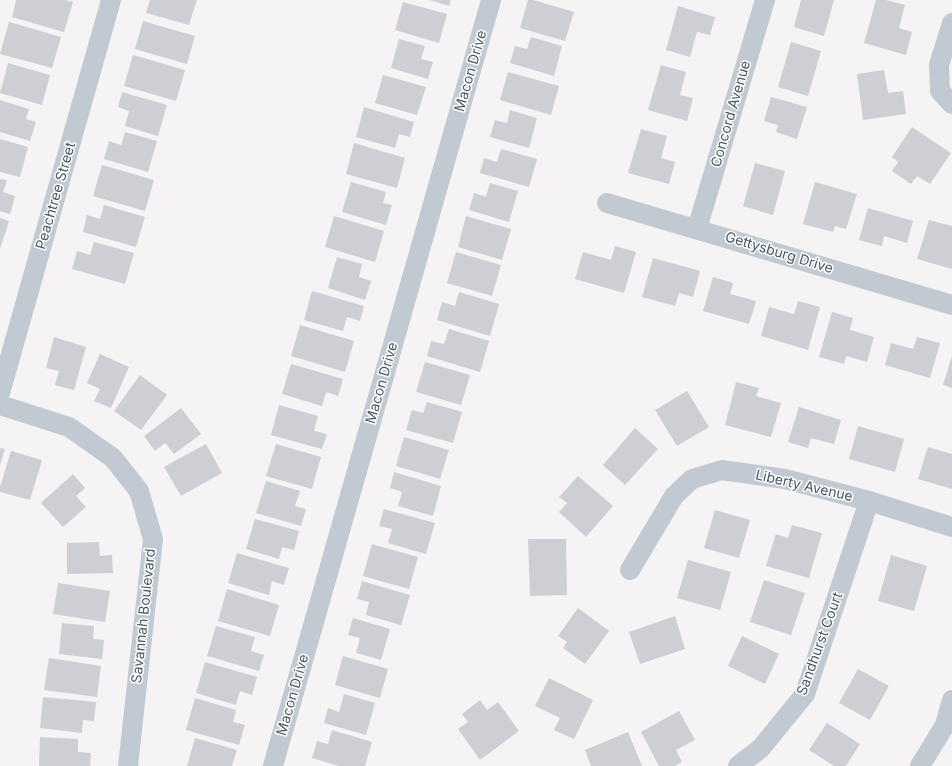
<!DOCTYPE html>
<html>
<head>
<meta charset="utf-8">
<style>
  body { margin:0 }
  canvas { display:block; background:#f5f3f3 }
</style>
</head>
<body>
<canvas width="952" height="766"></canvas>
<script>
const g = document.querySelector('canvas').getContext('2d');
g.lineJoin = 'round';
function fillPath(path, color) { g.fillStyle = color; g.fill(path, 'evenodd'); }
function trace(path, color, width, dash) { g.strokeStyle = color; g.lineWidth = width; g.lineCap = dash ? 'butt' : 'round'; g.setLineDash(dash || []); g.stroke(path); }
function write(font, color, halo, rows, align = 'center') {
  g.font = font + ' Inter,sans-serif'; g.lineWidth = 3; g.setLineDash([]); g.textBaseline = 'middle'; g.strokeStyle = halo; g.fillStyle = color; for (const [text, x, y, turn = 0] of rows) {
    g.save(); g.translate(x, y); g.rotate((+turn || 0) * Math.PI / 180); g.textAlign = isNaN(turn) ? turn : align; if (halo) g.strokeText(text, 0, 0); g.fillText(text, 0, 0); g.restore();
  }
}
const building = new Path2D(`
  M16 0H65L73 2 64 32 12 17Z
  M150 0H197L189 25 146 13Z
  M430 0H451L449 6Z
  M528 0H533L574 12 565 41 520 28Z
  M801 0H834L824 36 794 27Z
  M876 0H886L905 5 899 28 912 32 906 55 864 43Z
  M403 2 447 14 439 43 395 30Z
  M678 6 715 17 710 35 697 32 690 57 666 50Z
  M143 21 195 36 187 64 135 49Z
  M9 22 61 37 52 68 0 54Z
  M531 37 562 46 554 76 510 63 515 46 527 49Z
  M399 39 425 46 421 59 433 62 428 79 391 68Z
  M791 42 821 51 808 96 778 87Z
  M133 55 185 70 176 101 124 86Z
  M8 63 50 75 42 105 0 93Z
  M661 65 686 72 680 95 693 98 687 121 648 110Z
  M884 70 888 93 903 91 906 114 863 120 857 74Z
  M508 72 559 86 551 115 500 100Z
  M383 75 426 87 417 115 375 103Z
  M122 92 167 105 158 136 125 126 129 111 118 107Z
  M771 97 807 107 797 139 776 132 778 125 764 121Z
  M0 100 29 109 26 119 36 122 30 141 0 132Z
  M364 107 414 122 410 137 399 134 395 148 356 137Z
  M510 110 537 118 529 148 490 137 495 120 507 123Z
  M912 127 951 153 930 184 917 176 911 184 892 171 898 162 892 157Z
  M641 129 667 136 661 158 675 162 669 184 628 173Z
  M125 132 157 141 148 172 104 159 109 141 121 145Z
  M0 139 28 147 20 177 0 172Z
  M354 143 405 158 397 188 346 174Z
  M501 149 537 159 529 187 480 173 484 158 497 162Z
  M755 163 785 171 773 215 743 206Z
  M102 165 154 180 145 211 93 196Z
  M0 179 7 180 3 192 15 196 10 214 0 211Z
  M351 182 386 192 383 203 392 205 386 225 342 212Z
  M815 182 857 194 846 229 835 226 833 232 803 224Z
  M490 183 518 191 509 222 469 210 474 193 486 197Z
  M104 205 145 217 136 247 83 232 87 215 100 219Z
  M868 208 913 221 907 243 884 236 882 246 859 240Z
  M334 216 384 231 375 262 325 247Z
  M466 216 511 229 502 260 458 247Z
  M0 218 9 221 0 249Z
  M929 220 952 226V269L917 259Z
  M94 242 134 253 125 284 72 269 77 251 90 255Z
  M615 246 636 252 624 293 575 279 583 252 611 260Z
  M456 252 501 265 492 296 447 283Z
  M337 257 362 264 359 277 371 281 365 300 328 288Z
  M653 258 700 271 693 297 679 293 675 306 642 297Z
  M713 277 733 283 730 294 756 301 749 324 703 311Z
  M312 291 364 306 360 321 347 317 343 331 304 320Z
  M459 292 499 304 490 336 437 320 442 302 455 306Z
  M798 301 820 307 808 350 761 336 769 307 794 314Z
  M832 312 853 318 850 330 874 337 867 362 846 356 844 364 819 357Z
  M300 325 354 341 345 372 291 356Z
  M449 329 489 341 480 372 427 356 431 341 444 344Z
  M54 337 86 347 74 390 55 385 59 371 46 368Z
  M917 337 940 343 930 378 885 365 891 343 913 349Z
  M100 354 129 367 111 408 94 401 100 389 87 383Z
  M952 356V388L943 385Z
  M425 362 470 375 461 405 416 392Z
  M291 364 343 379 338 396 326 392 322 406 282 394Z
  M140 375 167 395 141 430 114 411Z
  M736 382 759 388 756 396 781 403 771 437 725 425Z
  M687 391 709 427 677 446 655 410Z
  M427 402 462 412 453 443 406 430 412 410 423 413Z
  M279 405 318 416 314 431 327 434 322 449 271 435Z
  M799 407 841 420 834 444 811 438 808 448 788 442Z
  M181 408 201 434 174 454 165 443 155 451 144 436Z
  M858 426 904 439 895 472 849 459Z
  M635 428 658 449 625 485 603 465Z
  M404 437 449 450 440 479 396 466Z
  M206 444 222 473 181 496 164 467Z
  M276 444 321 457 312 489 266 476Z
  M928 447 952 454V489L918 479Z
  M0 448 5 449 0 465Z
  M11 451 42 460 30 500 0 492V487Z
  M394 472 441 486 433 516 398 506 402 492 390 488Z
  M73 474 85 488 76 496 86 507 63 527 41 503Z
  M578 476 613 506 586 537 559 512 567 503 559 497Z
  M266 481 300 491 295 506 306 509 301 526 256 513Z
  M384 509 435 523 426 554 388 543 392 529 379 526Z
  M715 510 750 520 739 558 704 548Z
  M255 519 299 531 294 550 282 547 279 559 246 549Z
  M792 525 822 533 809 578 766 566 776 534 788 538Z
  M528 539H566L567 595 530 596Z
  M99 542 100 556 112 555 113 573 67 574V543Z
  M372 544 418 557 409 589 363 576Z
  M237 553 289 568 284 585 272 581 269 595 228 583Z
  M891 555 927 566 914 611 878 601Z
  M688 560 731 572 720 610 677 598Z
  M764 580 805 593 791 635 750 622Z
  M362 581 410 595 401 625 366 615 369 602 357 599Z
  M58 583 110 591 105 622 53 614Z
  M227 589 279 605 270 636 218 621Z
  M578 608 609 631 585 664 563 648 567 642 558 636Z
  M675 616 685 649 640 664 629 632Z
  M353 618 390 629 381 660 356 653 360 638 348 635Z
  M62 623 94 626 93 639 104 640 102 659 59 654Z
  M216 626 255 637 251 651 264 655 259 671 207 656Z
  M742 636 779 654 765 684 728 666Z
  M343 656 388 669 380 698 335 685Z
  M49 658 101 666 97 697 44 690Z
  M205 662 257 677 252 695 240 691 236 705 196 693Z
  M858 669 889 686 870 720 839 703Z
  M549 678 593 700 574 739 554 730 560 718 535 706Z
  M344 694 375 703 366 735 324 723 328 708 339 712Z
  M43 697 96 702 94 721 83 720 82 733 40 728Z
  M195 698 236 710 233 722 245 725 239 745 186 730Z
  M480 700 487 710 498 702 519 731 480 760 458 729 468 722 462 714Z
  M679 711 695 740 676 750 682 762 675 766H659L641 732Z
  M827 723 860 744 846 766H834L809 750Z
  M332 730 372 742 365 766H339L312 758 317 741 328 744Z
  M628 732 642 766H591L585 750Z
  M40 737 78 739V752L91 753 90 766H39Z
  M195 738 237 750 232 766H187Z`);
const minor = new Path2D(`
  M952 23 939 65 940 91 952 104
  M607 203 952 305
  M697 229 765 0
  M0 393 111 0
  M0 405 69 427 113 458 139 491 153 539 128 766
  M630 570 674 496 692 479 722 470 785 479 869 501 952 527
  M273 766 491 0
  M738 766 761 748 805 694 869 501
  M920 766 945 725 952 700`);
const streetNames = [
  ["Macon Drive",471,71,-74],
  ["Concord Avenue",731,114,-74],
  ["Peachtree Street",56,196,-74],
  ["Gettysburg Drive",779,253,17],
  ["Macon Drive",382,383,-74],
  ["Liberty Avenue",804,486,13],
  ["Savannah Boulevard",144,616,-84],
  ["Sandhurst Court",820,644,-70],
  ["Macon Drive",293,695,-74]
];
fillPath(building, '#cdcfd5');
trace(minor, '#c1cad2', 20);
write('14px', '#4a5661', '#fff', streetNames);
</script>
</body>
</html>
